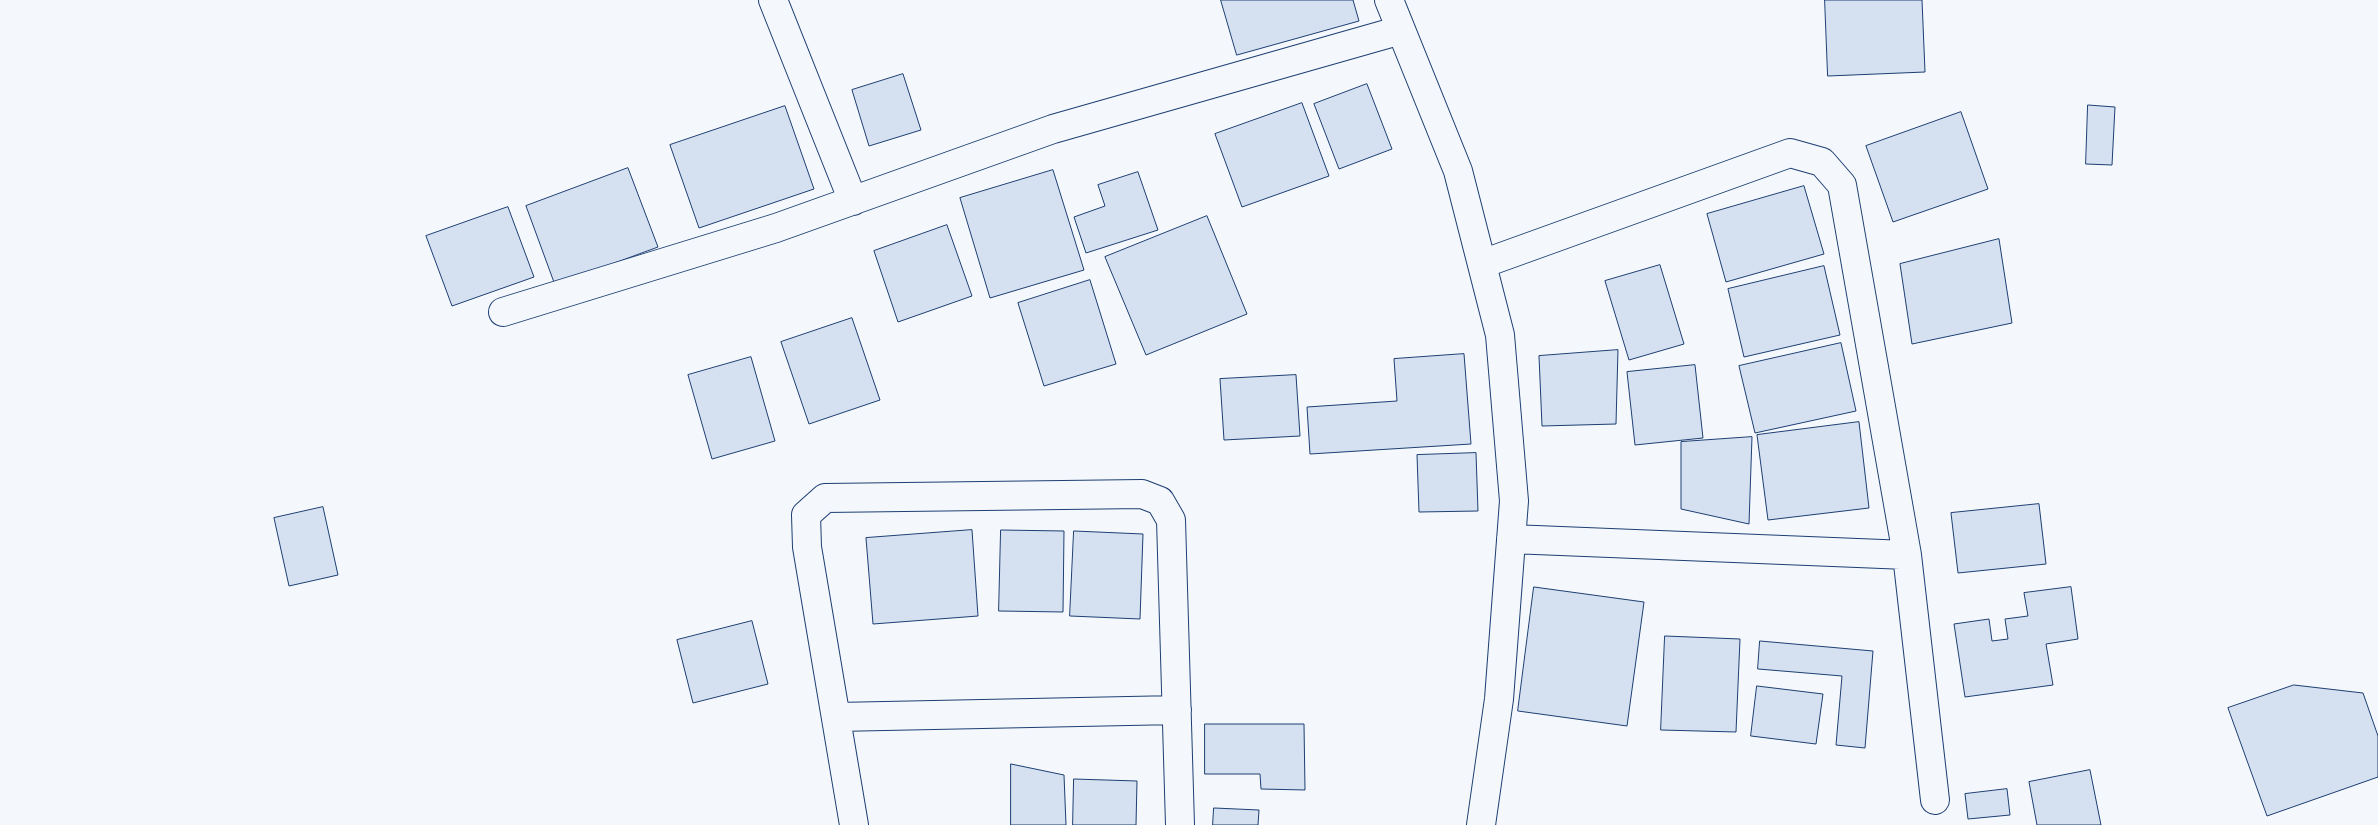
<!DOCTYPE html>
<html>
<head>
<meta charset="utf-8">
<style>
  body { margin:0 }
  canvas { display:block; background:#f4f7fb }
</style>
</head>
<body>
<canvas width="2378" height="825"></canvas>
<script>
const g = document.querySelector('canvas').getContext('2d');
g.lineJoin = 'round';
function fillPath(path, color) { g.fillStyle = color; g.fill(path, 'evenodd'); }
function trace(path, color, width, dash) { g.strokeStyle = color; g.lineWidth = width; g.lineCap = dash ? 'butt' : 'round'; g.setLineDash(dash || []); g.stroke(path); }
const building = new Path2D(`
  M1221 0H1353L1359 21 1237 55Z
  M1825 0H1922L1925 72 1828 76Z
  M903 74 921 130 869 146 852 90Z
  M1367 84 1392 149 1339 169 1314 104Z
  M1302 103 1329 176 1242 207 1215 134Z
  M2088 105 2115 107 2112 165 2086 164Z
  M785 106 814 189 699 228 670 145Z
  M1961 112 1988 189 1893 222 1866 146Z
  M628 168 658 247 555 285 526 206Z
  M1053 170 1084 270 990 298 960 198Z
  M1138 172 1158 230 1086 253 1074 217 1105 206 1098 185Z
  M1804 186 1824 254 1726 282 1707 214Z
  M508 207 534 277 452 306 426 236Z
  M1207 216 1247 314 1146 355 1105 257Z
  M947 225 972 296 898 322 874 251Z
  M1999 239 2012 323 1912 344 1900 264Z
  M1660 265 1684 344 1629 360 1605 281Z
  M1824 266 1840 335 1744 357 1728 289Z
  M1090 280 1116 364 1044 386 1018 303Z
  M852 318 880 400 809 424 781 342Z
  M1841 343 1856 411 1755 433 1739 366Z
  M1618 350 1616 424 1542 426 1539 356Z
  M1464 354 1471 444 1310 454 1307 407 1397 401 1394 359Z
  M751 357 775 441 712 459 688 375Z
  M1695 365 1703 438 1635 445 1627 372Z
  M1296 375 1300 436 1224 440 1220 379Z
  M1859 422 1869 508 1768 520 1757 435Z
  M1752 437 1749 524 1681 509V442Z
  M1476 453 1478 511 1419 512 1417 455Z
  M2039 504 2046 564 1958 573 1951 513Z
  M323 507 338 575 289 586 274 518Z
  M972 530 978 616 873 624 866 538Z
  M1001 530 1064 531 1063 612 999 611Z
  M1074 531 1143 534 1140 619 1070 616Z
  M1534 587 1644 602 1627 726 1518 711Z
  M2071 587 2078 639 2046 644 2053 685 1965 697 1954 624 1989 619 1992 641 2008 639 2005 619 2028 616 2024 593Z
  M752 621 768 684 693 703 677 640Z
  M1665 636 1740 639 1736 732 1661 730Z
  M1760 641 1873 651 1865 748 1836 745 1842 676 1758 669Z
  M2294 685 2363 693 2378 736V777L2267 816 2228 708Z
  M1757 686 1823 694 1816 744 1751 736Z
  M1205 724H1304L1305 790 1261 789 1260 774H1205Z
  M1011 764 1064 775 1066 825H1011Z
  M2090 770 2101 825H2037L2029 782Z
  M1074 779 1137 781 1136 825H1073Z
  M2007 789 2010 815 1968 819 1965 794Z
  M1214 808 1259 810 1258 825H1213Z`);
const street = new Path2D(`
  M773 0 853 201
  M1389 0 1458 171 1500 335 1514 501 1499 699 1481 825
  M1482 264 1790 153 1822 162 1842 185 1907 555 1935 800
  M503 312 776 228 1053 129 1401 30
  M1511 539 1907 555
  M836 717 1177 710
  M854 825 807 547 806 515 825 498 1142 494 1160 501 1171 520 1180 825`);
fillPath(building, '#d5e0f0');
trace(building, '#1d3f73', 1);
trace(street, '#1d3f73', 30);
trace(street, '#f4f7fb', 28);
</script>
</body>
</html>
